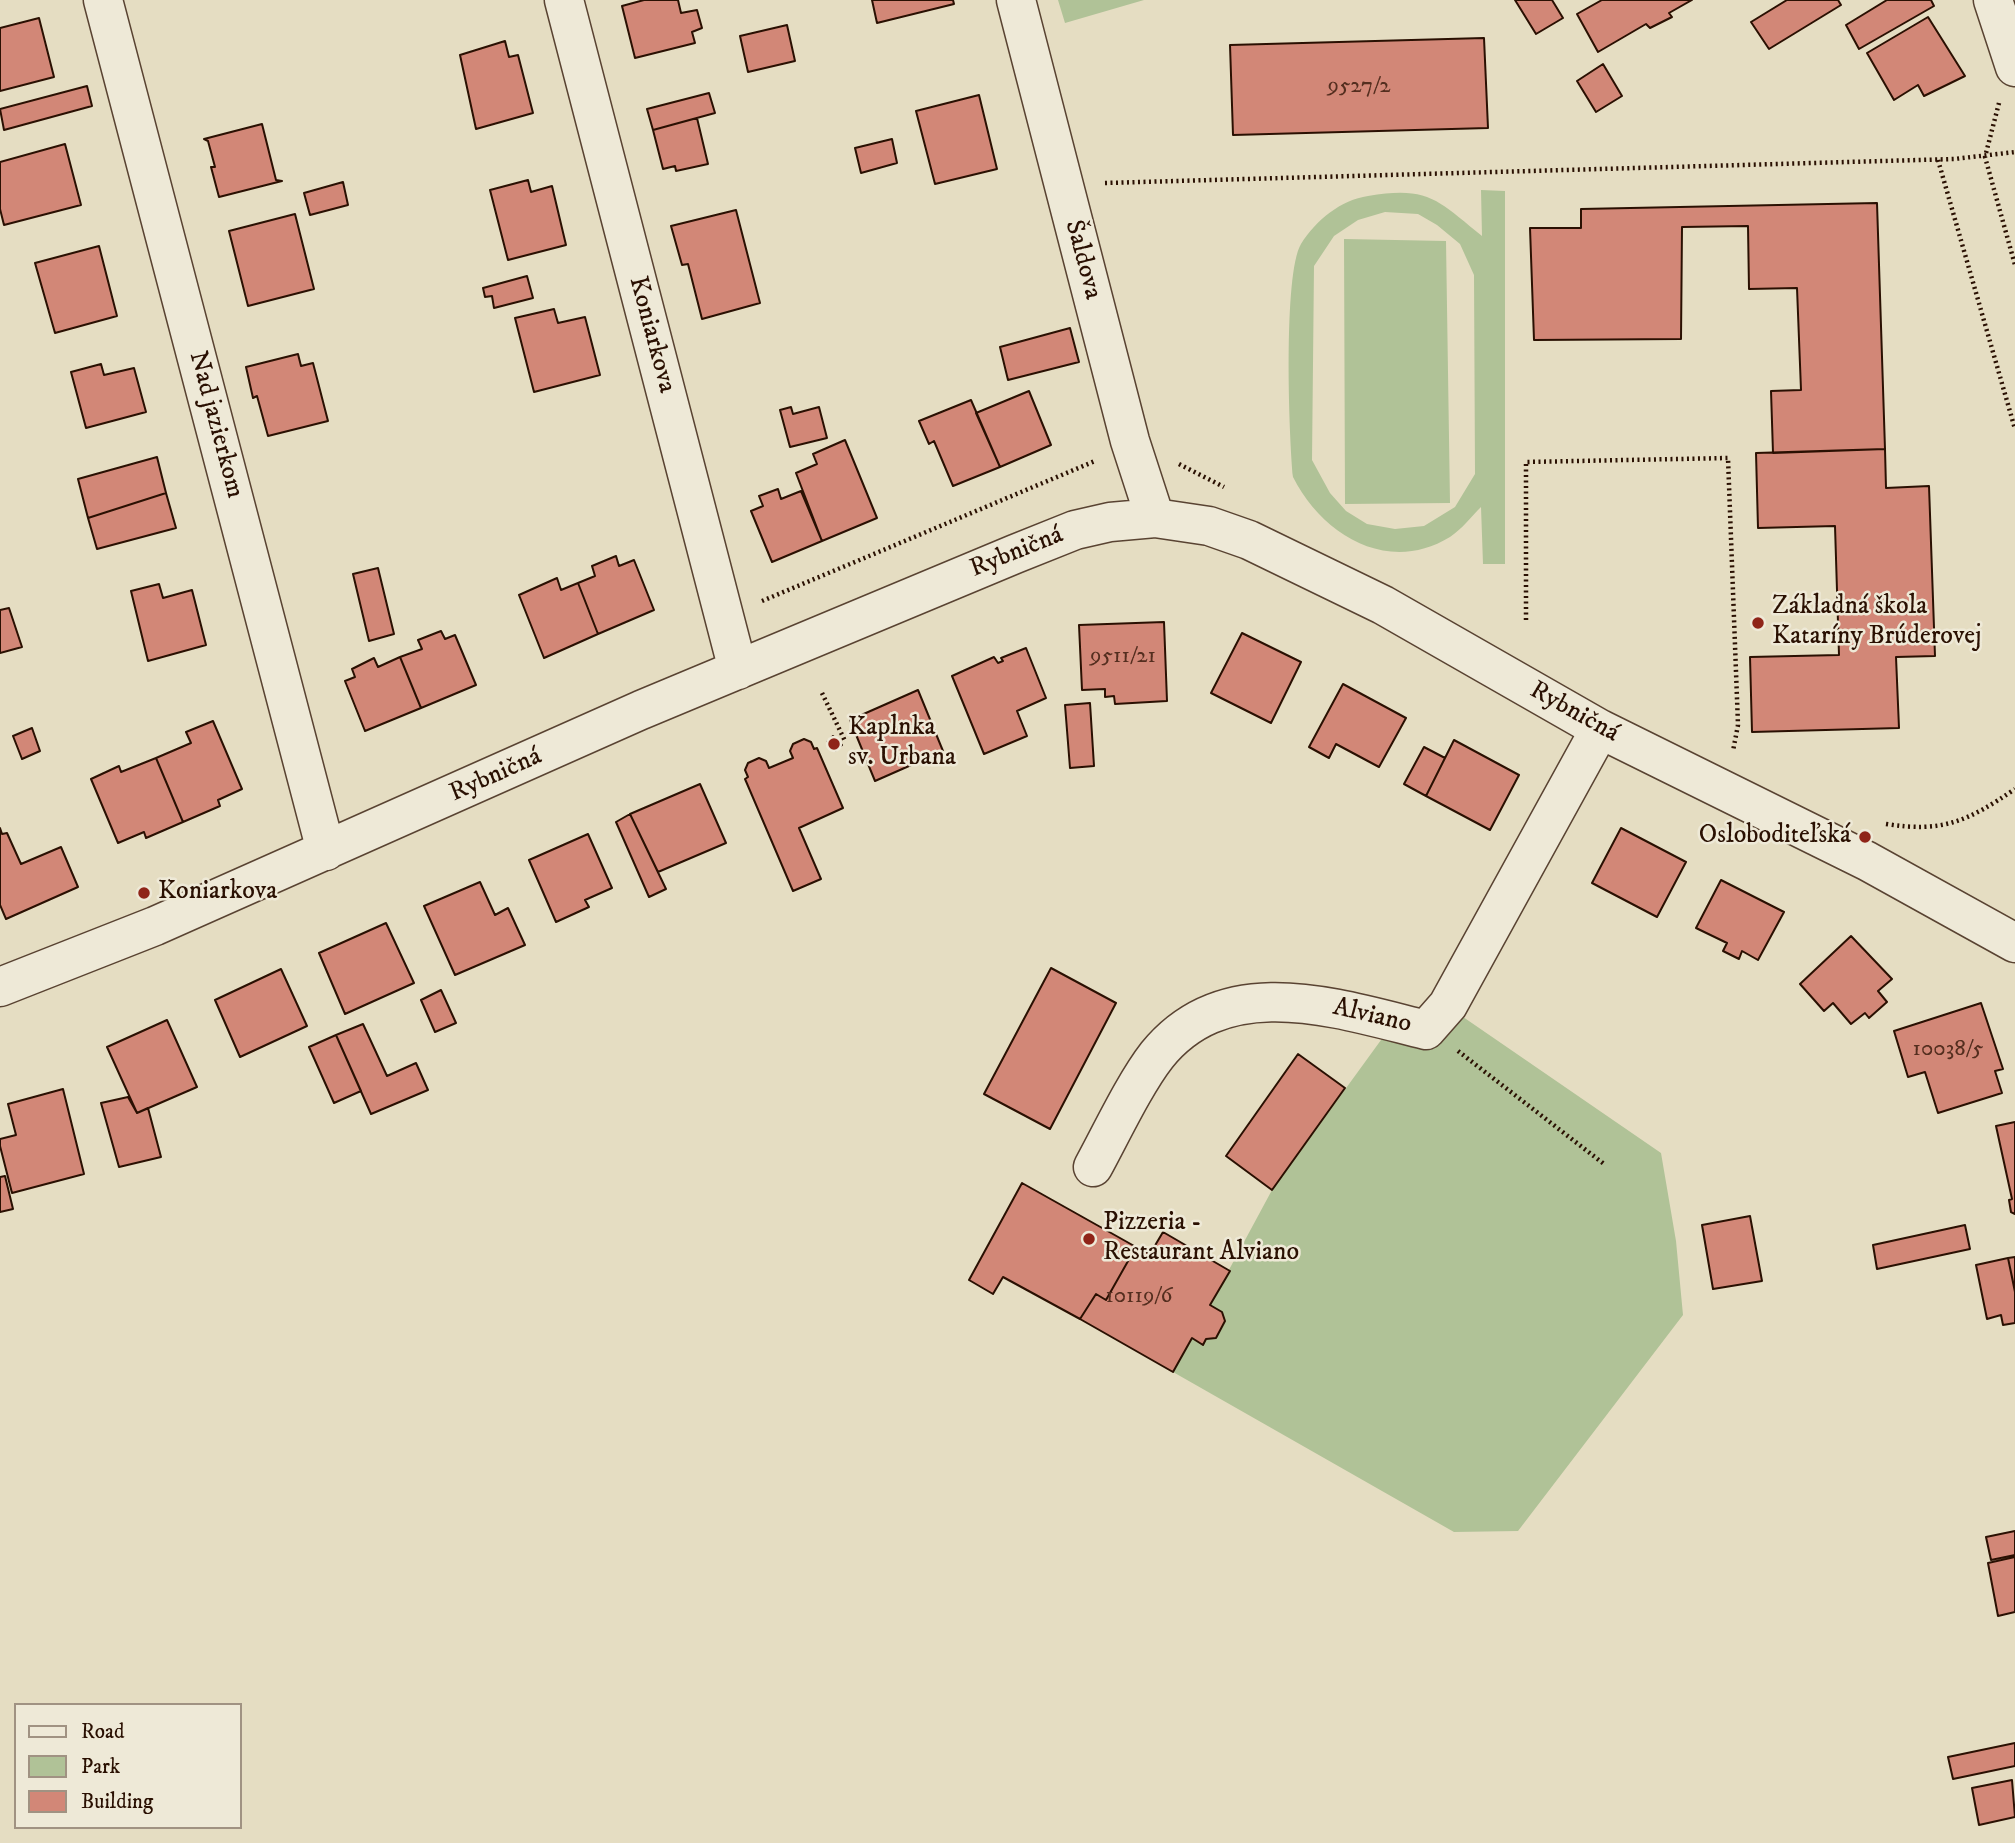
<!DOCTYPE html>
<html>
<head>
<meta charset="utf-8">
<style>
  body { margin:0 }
  #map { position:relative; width:2015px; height:1843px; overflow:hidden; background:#e5ddc2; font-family:"IM FELL DW Pica",serif }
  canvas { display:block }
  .legend { position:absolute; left:14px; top:1703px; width:228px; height:126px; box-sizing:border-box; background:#eee9d7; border:2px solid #a09282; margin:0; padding:9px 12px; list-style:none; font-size:21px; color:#2a1002 }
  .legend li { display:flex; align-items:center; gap:14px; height:35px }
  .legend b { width:35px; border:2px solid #a09282 }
</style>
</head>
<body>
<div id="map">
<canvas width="2015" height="1843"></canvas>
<ul class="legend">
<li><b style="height:9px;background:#eee9d7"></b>Road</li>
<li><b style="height:19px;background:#b0c297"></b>Park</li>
<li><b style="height:19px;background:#d28777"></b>Building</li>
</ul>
</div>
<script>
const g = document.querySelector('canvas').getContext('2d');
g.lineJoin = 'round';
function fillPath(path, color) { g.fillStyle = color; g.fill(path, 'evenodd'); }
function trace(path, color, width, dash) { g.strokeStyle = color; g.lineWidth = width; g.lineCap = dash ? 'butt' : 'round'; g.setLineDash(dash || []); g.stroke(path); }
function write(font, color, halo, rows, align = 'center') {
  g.font = font + ' "IM FELL DW Pica",serif'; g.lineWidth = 5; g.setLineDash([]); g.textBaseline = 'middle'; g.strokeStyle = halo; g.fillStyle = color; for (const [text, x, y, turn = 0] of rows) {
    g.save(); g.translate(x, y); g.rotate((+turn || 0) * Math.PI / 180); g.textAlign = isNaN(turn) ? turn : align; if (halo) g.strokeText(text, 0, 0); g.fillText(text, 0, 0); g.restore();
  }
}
const green = new Path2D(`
  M1058 0H1144L1065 23Z
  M1481 190 1505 191V564H1483L1481 507C1471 517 1462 529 1450 537 1388 575 1322 535 1293 477 1289 437 1283 274 1301 244 1316 220 1341 200 1368 196 1429 186 1437 200 1482 236ZM1385 212 1418 214 1437 225 1460 244 1474 275 1475 474 1455 507 1424 526 1395 529 1367 524 1346 511 1330 493 1312 460 1314 266 1334 236 1358 220Z
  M1344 239 1446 241 1450 503 1345 504Z
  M1434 997 1661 1153 1676 1241 1683 1315 1518 1531 1454 1532 1173 1372 1192 1338 1203 1345 1206 1339 1216 1337 1225 1321 1222 1312 1210 1305 1272 1190 1397 1018 1417 1020Z`);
const building = new Path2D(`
  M644 0H678L681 13 697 10 702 28 692 32 695 43 635 58 622 6Z
  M872 0H953L954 4 877 23Z
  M1515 0H1552L1563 18 1536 34Z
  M1602 0H1692L1669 13 1672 17 1650 28 1646 24 1598 52 1577 14Z
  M1787 0H1838L1841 5 1769 49 1751 22Z
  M1887 0H1931L1934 6 1859 49 1846 25Z
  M1928 17 1965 76 1924 96 1918 85 1894 100 1867 53Z
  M39 18 54 77 0 91V28Z
  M787 25 795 61 748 72 740 36Z
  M1484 38 1488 128 1233 135 1230 45Z
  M505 41 509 57 518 55 533 113 476 129 460 55Z
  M1603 64 1622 96 1596 112 1577 81Z
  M87 86 92 106 4 130 0 109Z
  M709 93 715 113 653 130 647 109Z
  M979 95 997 169 935 184 916 111Z
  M697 118 708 164 676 171 675 166 663 169 653 130Z
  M262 124 276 180 282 181 219 197 211 167H215L208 141 204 139Z
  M892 139 897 163 861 173 855 148Z
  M65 144 81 205 4 225 0 209V162Z
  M528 180 531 192 552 186 566 245 508 260 490 190Z
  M343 182 348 205 310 215 304 193Z
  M1877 203 1885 449 1773 453 1771 391 1801 390 1797 288 1749 289 1748 226 1682 227 1681 339 1534 340 1530 228H1581V209Z
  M736 210 760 303 702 319 688 264 682 265 671 226Z
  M295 214 314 289 248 306 229 231Z
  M99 246 117 316 55 333 35 263Z
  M527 276 533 298 494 308 492 296 485 297 483 288Z
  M554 309 558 323 585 317 600 375 534 392 515 318Z
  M1070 328 1079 362 1008 380 1000 347Z
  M298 354 301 366 313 363 328 421 268 436 257 396 253 398 246 367Z
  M101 364 104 375 134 368 146 412 86 428 71 372Z
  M1029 391 1051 445 1000 467 976 413Z
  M971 400 1000 467 953 486 934 441 929 444 919 421Z
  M791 407 793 414 819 407 827 438 790 447 780 410Z
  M845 440 877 518 822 541 796 473 817 464 813 454Z
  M1885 449 1886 488 1929 486 1935 656 1896 657 1899 728 1752 732 1750 657 1839 655 1835 526 1758 528 1756 453Z
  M157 457 166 493 88 518 78 479Z
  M778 489 781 499 801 491 822 541 772 562 751 511 763 506 759 496Z
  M166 493 176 528 97 549 88 518Z
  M616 556 619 566 634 560 654 610 598 634 578 583 595 576 592 566Z
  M378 568 394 634 369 641 353 574Z
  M557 578 561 590 578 583 598 634 544 658 519 595Z
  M159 584 163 598 192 590 206 645 148 661 131 591Z
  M9 608 22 647 0 653V610Z
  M1164 622 1167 701 1115 704 1114 696 1105 697V689L1082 690 1079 625Z
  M441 631 445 639 455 635 476 685 421 708 400 657 422 649 418 640Z
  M1242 633 1301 662 1271 723 1211 693Z
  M1026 648 1046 698 1017 711 1027 736 984 754 952 676 994 657 998 663 1003 661 1001 658Z
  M400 657 421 708 365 731 345 681 355 677 352 669 374 658 378 667Z
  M1343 684 1406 718 1379 767 1336 744 1329 758 1309 747Z
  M918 690 943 751 875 781 850 720Z
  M1090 703 1094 766 1070 768 1065 705Z
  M213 721 242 789 218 800 220 806 183 822 156 758 191 743 186 732Z
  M32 728 40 751 22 759 13 736Z
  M833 736 842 745 835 751 827 742Z
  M804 739 811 742 814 749 817 748 843 808 799 828 821 879 793 891 745 779 748 777 745 770 748 763 759 758 766 761 769 768 793 758 790 751 793 744Z
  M1454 740 1519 775 1490 830 1426 796Z
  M1424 747 1445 758 1426 796 1404 784Z
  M156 758 183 822 146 838 144 832 118 843 91 779 119 766 121 772Z
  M700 784 726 843 658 872 630 814Z
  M630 814 666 889 649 897 616 822Z
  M0 828 2 834 7 833 21 864 61 847 78 887 6 919 0 905Z
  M1621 828 1686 862 1657 917 1592 883Z
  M588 834 612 888 585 900 589 907 556 922 529 860Z
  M1721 880 1784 912 1758 960 1742 951 1739 959 1723 951 1727 943 1696 928Z
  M480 882 495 915 508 908 525 945 455 975 424 906Z
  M386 923 414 983 345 1014 319 953Z
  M1851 936 1892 979 1878 991 1887 1002 1869 1018 1865 1013 1851 1024 1833 1003 1824 1011 1800 984Z
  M1051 968 1116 1003 1050 1129 984 1094Z
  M281 969 307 1026 240 1057 215 1000Z
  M441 990 456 1023 435 1032 421 1000Z
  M1981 1003 2003 1069 1995 1071 2002 1093 1938 1113 1925 1072 1908 1077 1894 1031Z
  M167 1020 197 1087 137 1113 107 1047Z
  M363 1024 387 1076 416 1063 428 1090 371 1114 336 1035Z
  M336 1035 361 1091 334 1103 309 1047Z
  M1298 1054 1345 1088 1272 1190 1226 1156Z
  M63 1089 84 1174 12 1193 0 1146V1139L16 1135 8 1104Z
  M128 1097 137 1113 148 1108 161 1157 119 1167 101 1103Z
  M2015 1122V1214L2011 1212 2009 1200 2012 1199 1996 1126Z
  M5 1176 13 1209 0 1212V1177Z
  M1022 1183 1136 1247 1106 1300 1096 1294 1080 1319 1003 1277 993 1294 969 1280Z
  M1750 1216 1762 1281 1713 1289 1702 1225Z
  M1965 1225 1970 1249 1877 1269 1873 1245Z
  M1163 1232 1230 1271 1210 1305 1222 1312 1225 1321 1216 1338 1206 1339 1203 1345 1192 1338 1173 1372 1080 1319 1096 1294 1106 1300 1136 1247 1150 1254Z
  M2015 1257V1291L2008 1258Z
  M2008 1258 2015 1292V1323L2003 1325 2001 1315 1987 1319 1976 1265Z
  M2015 1531V1555L1991 1560 1986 1537Z
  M2015 1557V1612L1998 1616 1988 1563Z
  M2015 1743V1766L1953 1779 1948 1757Z
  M2012 1780 2015 1817 1979 1825 1972 1788Z`);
const path = new Path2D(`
  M1999 103 1985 157 2015 265
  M1938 160 2015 429
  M1105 183 1954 159 2015 152
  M1179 464 1224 487
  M762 601 1095 461
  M1526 620V462L1728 458 1738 725 1733 751
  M822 693 845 741
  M1886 824C1943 833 1968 821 2015 789
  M1458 1051 1604 1164`);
const minor = new Path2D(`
  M103 0 326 851
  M564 0 738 670
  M1016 0 1130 441 1155 518
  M1993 0 2015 67
  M0 987 155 926 641 710 1015 554 1075 530 1110 522 1155 518 1209 526 1249 540 1383 605 1600 729 1867 861 2015 943
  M1093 1167C1111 1134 1135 1083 1157 1055 1226 970 1336 1008 1426 1030L1448 1005 1600 729`);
const markers = [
  [1758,623,7,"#8f2418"],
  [834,744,7,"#8f2418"],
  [1865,837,7,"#8f2418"],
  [144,893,7,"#8f2418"],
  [1089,1239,7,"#8f2418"]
];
const numberNames = [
  ["9527/2",1359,87],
  ["9511/21",1123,657],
  ["10038/5",1948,1050],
  ["10119/6",1139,1297]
];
const streetNames = [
  ["Šaldova",1082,260,75],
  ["Koniarkova",651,335,75],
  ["Nad jazierkom",215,425,75],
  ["Rybničná",1017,553,-22],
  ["Rybničná",1574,713,29],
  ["Rybničná",496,776,-24],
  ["Alviano",1372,1017,13]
];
const poiNames = [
  ["Základná škola",1772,608],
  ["Kataríny Brúderovej",1772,638],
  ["Kaplnka",848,729],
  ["sv. Urbana",848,759],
  ["Osloboditeľská",1851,837,"right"],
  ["Koniarkova",158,893],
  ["Pizzeria -",1103,1224],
  ["Restaurant Alviano",1103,1254]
];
fillPath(green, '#b0c297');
fillPath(building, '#d28777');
trace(building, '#2a1002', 2);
trace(minor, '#594332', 41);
trace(path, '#2a1002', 4.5, [2, 3.5]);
trace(minor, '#eee9d7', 38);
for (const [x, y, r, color] of markers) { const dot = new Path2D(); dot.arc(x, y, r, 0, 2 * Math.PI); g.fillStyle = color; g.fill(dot); trace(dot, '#eee9d7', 2.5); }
write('23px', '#542e1f', null, numberNames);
write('26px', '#2a1002', '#eee9d7', streetNames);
write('26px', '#2a1002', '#eee9d7', poiNames, 'left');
</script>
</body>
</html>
